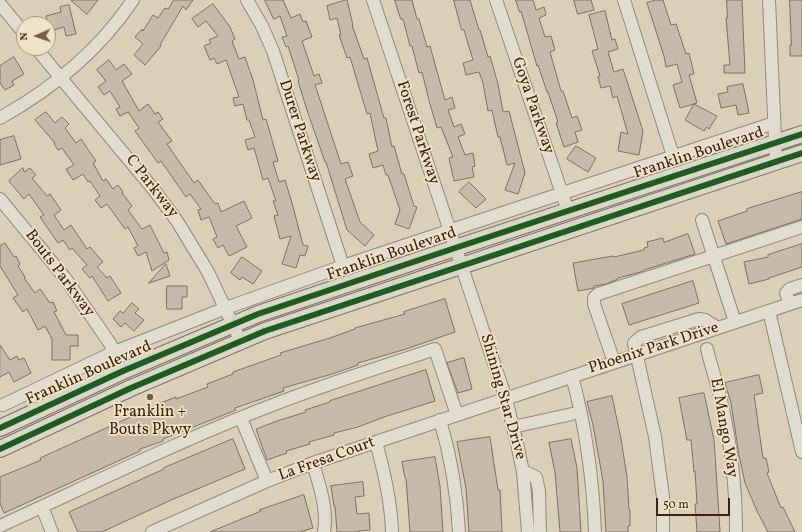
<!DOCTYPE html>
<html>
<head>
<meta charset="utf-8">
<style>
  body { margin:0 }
  #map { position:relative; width:802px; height:532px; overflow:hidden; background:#d9d0b7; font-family:Vollkorn,serif }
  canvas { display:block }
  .north { position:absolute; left:16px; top:16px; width:40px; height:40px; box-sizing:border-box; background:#f0e4c6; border:1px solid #a9967e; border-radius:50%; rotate:268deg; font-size:11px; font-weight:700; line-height:16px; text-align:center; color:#3e2112 }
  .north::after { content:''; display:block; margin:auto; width:14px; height:18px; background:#745e4c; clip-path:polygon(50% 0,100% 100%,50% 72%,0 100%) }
  .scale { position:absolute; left:656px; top:498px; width:74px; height:18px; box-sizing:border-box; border:2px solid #3e2112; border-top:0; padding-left:5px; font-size:12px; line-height:14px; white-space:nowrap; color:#3e2112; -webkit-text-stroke:3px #f0e4c6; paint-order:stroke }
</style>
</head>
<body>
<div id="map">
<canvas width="802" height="532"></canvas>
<div class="north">N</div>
<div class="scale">50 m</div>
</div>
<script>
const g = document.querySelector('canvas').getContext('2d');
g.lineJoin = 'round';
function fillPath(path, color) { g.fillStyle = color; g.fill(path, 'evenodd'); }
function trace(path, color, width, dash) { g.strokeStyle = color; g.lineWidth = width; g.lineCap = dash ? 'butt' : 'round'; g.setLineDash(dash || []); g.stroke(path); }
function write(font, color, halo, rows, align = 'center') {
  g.font = font + ' Vollkorn,serif'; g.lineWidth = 3.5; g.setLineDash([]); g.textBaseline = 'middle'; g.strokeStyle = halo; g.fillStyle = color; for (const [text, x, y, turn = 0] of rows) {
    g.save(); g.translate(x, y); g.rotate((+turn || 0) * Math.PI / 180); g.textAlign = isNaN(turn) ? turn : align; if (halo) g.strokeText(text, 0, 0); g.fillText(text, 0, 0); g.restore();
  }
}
const building = new Path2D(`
  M71 0H98L87 14Z
  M174 0H193L186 10 183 6 160 45 161 46 145 65 134 55 143 44 135 37 142 29 143 31 153 15 158 18 165 8 168 9Z
  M265 0H283L291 18 300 14 303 22 306 21 312 37 302 41 314 76 319 74 322 83 315 85 322 106 341 164 348 162 353 176 345 179 360 222 374 235 365 246 347 230 326 162H325L306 107 298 81 299 80 288 46 286 47 282 37 287 36 280 16 274 19Z
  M347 0 353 25H352L364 59 367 58 384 118H386L392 147 394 146 402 174H404L414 206 417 207 409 229 395 224 400 210 388 175H386L383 165 373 168 369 154 378 151 370 113 367 114 350 57 347 58 339 35H341L337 18 330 20 327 6Z
  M395 0H412L417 19H419L427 47 430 46 445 100 452 97 455 108 448 110 454 127 461 124 465 134 458 137 465 155 473 153 475 166 472 167 474 177 454 181 449 158 453 157 441 127 437 128 430 104 422 72 419 73 412 46H410L403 19H401Z
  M454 0H470L479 30H480L488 57 490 56 498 84 503 112 509 111 525 173 518 194 505 190 515 163 507 165 500 137H498L492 110 488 111 483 83 479 72 466 75 463 63 473 60 464 30H462Z
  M516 0H533L536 10 544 7 546 15 539 18 545 37 551 36 555 50 550 52 561 91H563L572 118 577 116 582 130 575 132 578 142 564 147 556 123 558 122 548 92H547L538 65 537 66 521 11 520 12Z
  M574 0H591L594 10 578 14Z
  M656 0H663L671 25 676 24 686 54 689 53 694 74 689 75 697 103 694 104 717 116 709 129 707 127 704 131 685 120 694 104 680 108 673 85 682 82 677 64 666 67 664 56 647 3Z
  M727 0H742L745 73H724V65H730L726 18H727Z
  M790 0H802V56H790V45H791Z
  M213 4 230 27 235 39 232 41 239 59 245 57 253 80 263 120 266 119 278 161 273 162 279 182 285 180 292 203 303 245 308 246 305 256 300 255 296 268 282 264 291 236 280 239 274 216 278 215 273 201H276L268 178 263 180 254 148 248 150 245 140 255 137 249 120H247L243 104 235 106 233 98 239 97 226 60 217 64 214 58 210 60 204 46 211 43 209 40 218 36 206 21 198 27 192 19Z
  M69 5 76 34 66 36 64 27 50 31 46 16 61 12 60 7Z
  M605 11 612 40 615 39 618 49 608 52 614 72 623 69 643 131 639 155 618 151 621 132 628 134 617 96 613 98 610 86 601 88 598 77 600 76 592 51 598 49 589 15Z
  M14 57 24 74 12 81 14 85 5 90 0 83V66Z
  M109 60 116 70 124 64 132 74 122 81 139 111 148 104 155 114 158 112 163 119 158 122 172 141 167 144 194 183 198 180 215 204 218 203 221 212 244 201 252 218 236 226 247 247 229 256 223 245 218 248 213 239 217 237 209 217 201 220 198 210 201 209 190 194 186 197 161 161 158 163 135 131 139 128 128 112 120 116 116 109 120 107 110 91 104 95 98 87 106 81 97 70Z
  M743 84 749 113 738 115 736 105 721 108 718 94 728 92 727 87Z
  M46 112 55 123 62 117 69 124 65 128 76 143 81 139 96 161 93 163 103 181 106 179 113 189 118 185 123 192 122 193 132 206 128 210 142 229 150 225 164 253 167 252 169 260 152 271 146 252 138 256 134 248 138 246 128 227 125 229 107 204 101 208 95 200 100 196 90 181 88 182 83 174 73 180 66 169 74 165 62 148 58 150 54 144 55 143 35 120Z
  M14 136 21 159 0 165V140Z
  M576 146 596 158 588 172 567 159Z
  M23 168 24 172 30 168 36 175 32 178 47 196 50 194 61 210 54 215 64 230 71 225 87 249 90 247 103 262 97 267 107 278 110 276 121 293 108 301 92 276 90 278 82 269 87 265 72 248 70 250 63 240 58 243 40 217 44 215 29 194 24 199 9 181Z
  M469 182 486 199 476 208 459 192Z
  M802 192V219L726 244 718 221 747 211V209Z
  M688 234 695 254 644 270V271L633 274 618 278V279L606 284 594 286V288L578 291 573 263 613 256 614 257 644 250V248L648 247 647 242 663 238 664 242Z
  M5 243 14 257 16 256 20 264 18 266 25 277 24 278 35 293 40 289 50 303 53 302 57 311 54 312 66 335H78V346H70V360H52V339L45 326 38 330 27 309 23 312 13 298 18 295 0 266V246Z
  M802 244V267L769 278V279L749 284 744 262 768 257V255Z
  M242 257 262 271 253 284 242 277 240 280 231 273Z
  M166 264 170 276 149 283Z
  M693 281 699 303 629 325 622 304Z
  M167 286H187V297H182V309H167Z
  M445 299 455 332 406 349 358 363V365L332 374 283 388 284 391 235 408 236 410 163 439V441L140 449V451L4 513 0 503V477L41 460 40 458 135 415 158 407V404L176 397V399L208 387 207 384 233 374V372L281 355 280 353 330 338 355 329V328L405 314 404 312Z
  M132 303 139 309 135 313 144 320 134 331 125 323 121 327 113 319 120 311 123 313Z
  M0 345 10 360 17 356 19 360 24 358 31 373 14 382 9 372 0 377Z
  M464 358 472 389 458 393 447 363Z
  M426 370 435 401 384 417 358 427 334 433V435L309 442 310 444 286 451 287 453 267 460 256 429 280 420 306 412 305 410 330 402V401Z
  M759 375 763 393 754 395 763 458H766L769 472 767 473 781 508 783 507 795 532H768L757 511 745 483 739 455 731 403 725 383Z
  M704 393 714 440 720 532H697L695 504H697L695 471 694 472 691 440H687L679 398Z
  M612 396 621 439 627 477 629 510H630V526H628V532H606L603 481 593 425 587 402Z
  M490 437 498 490H500L502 532H469L466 488 457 442Z
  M233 439 245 469 171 500 102 532H78L69 512 164 469V468Z
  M571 439 577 468 581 532H560L555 472 549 443Z
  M435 457 440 486 443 532H410L406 478H405L402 462Z
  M363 482 364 496 355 497 357 514 369 513 370 530 358 531V532H337L335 506H334L331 486Z
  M304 495 313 528 300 532H210L261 511 260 510Z`);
const minor = new Path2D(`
  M247 0 262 26 273 51 343 266
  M373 0 506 399 517 443 523 472 528 532
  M496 0 568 211
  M624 0 673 156
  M769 0 776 162
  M0 4 24 33
  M36 48 154 190 177 221 208 272 241 342
  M0 118C52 89 100 49 133 0
  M0 199 65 278 111 345 114 352
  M702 220 735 322
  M790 304 786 293 790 289 802 285
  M769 311 802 452
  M707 349C711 366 717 383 721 400 731 443 736 488 736 532
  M614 362 594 304V298L598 294 802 227
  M572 376C586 428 593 479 595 532
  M3 405 114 352 226 308 343 266 774 123
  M241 418 267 481
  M440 420C451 457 457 493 459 532
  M513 427 572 414
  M376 442C384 472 391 501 392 532
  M313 463C319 485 328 508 324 532
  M523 471 536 477 539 491 540 532
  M42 507 52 532
  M0 526C94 483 187 437 283 401 333 382 384 366 435 349L457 415
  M152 532 267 481 313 463 802 300
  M663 532V497L655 437 634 343 641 337 699 319 705 320 718 328`);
const major = new Path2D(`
  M0 428 123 371 258 314 455 248 802 134
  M0 449 131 388 265 331 802 153`);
const cycleway = new Path2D(`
  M0 428 123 371 258 314 455 248 802 134
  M0 449 131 388 265 331 802 153`);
const markers = [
  [150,397,4,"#745e4c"]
];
const streetNames = [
  ["Goya Parkway",532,106,71],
  ["Durer Parkway",299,131,72],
  ["Forest Parkway",417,133,72],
  ["Franklin Boulevard",699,154,-18],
  ["C Parkway",151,187,52],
  ["Franklin Boulevard",392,255,-19],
  ["Bouts Parkway",59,274,53],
  ["Phoenix Park Drive",654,349,-18],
  ["Franklin Boulevard",89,374,-24],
  ["Shining Star Drive",502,397,74],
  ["El Mango Way",723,428,80],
  ["La Fresa Court",327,460,-20]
];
const poiNames = [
  ["Franklin +",150,413],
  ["Bouts Pkwy",150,431]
];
fillPath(building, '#c8baaa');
trace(building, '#7c7264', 1);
trace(minor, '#92897a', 14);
trace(major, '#7c7264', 18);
trace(minor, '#e1dcd0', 12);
trace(major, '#dcd6c8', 16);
trace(cycleway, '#1b5e20', 6);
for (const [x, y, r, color] of markers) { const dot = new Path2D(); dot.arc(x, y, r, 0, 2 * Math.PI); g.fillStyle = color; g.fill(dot); trace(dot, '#f0e4c6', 1.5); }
write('16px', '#3e2112', '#f0e4c6', streetNames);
write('16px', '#3e2112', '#f0e4c6', poiNames);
</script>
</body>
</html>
